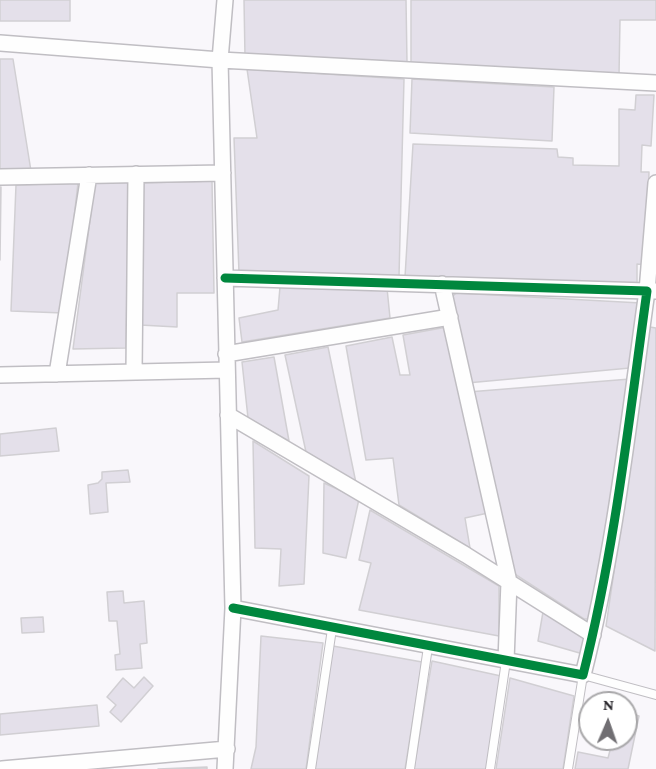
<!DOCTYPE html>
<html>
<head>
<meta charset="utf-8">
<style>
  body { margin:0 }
  #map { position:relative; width:656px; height:769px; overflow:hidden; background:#f9f7fb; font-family:"Crimson Pro",serif }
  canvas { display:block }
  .north { position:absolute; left:578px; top:691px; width:60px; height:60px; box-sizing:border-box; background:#fff; border:2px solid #a8a7a9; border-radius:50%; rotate:2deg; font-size:16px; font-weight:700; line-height:24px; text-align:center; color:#262429 }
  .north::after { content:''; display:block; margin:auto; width:21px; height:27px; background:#706e72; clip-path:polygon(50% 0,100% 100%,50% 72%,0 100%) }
</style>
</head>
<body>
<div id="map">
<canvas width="656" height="769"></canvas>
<div class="north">N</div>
</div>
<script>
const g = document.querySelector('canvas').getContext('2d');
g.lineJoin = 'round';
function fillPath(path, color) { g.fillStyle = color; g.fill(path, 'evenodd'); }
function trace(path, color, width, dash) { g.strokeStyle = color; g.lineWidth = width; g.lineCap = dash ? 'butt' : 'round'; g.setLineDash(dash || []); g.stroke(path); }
const building = new Path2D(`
  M0 0H70V21H0Z
  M244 0H406L407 62 245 57Z
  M411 0H656V20H620L619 75 411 65Z
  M0 59H13L31 171 0 172Z
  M247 69 404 79 399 276 239 273 234 138H257Z
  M412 79 554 87 552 141 410 133Z
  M636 95H654L651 146 642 145 641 172H649L646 265 637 264V285L405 277 413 144 557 149 558 157 573 158V165L619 166V109L635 110Z
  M129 180 126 348 73 349 95 182Z
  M212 181 214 293H177V327L140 325 141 183Z
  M78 183 63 313 11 311 16 185Z
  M0 187H1L0 260Z
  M280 287 387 288 390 318 242 342 239 318 278 310Z
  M456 293 641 303 630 368 467 383 450 299Z
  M447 327 488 513 465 518 470 548 399 505 393 458 366 460 346 346 392 337 400 375H410L403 335Z
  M650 327 656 328 655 651 606 626Z
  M328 347 356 483 306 452 285 355Z
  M274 357 289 441 248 418 242 362Z
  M630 379 592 619H584L510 571 468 392Z
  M56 428 59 451 0 456V434Z
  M253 441 309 476 304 584 279 586 281 549 255 548Z
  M128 470 130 482 106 483 108 512 90 514 88 485 98 483 102 479V472Z
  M324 483 359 499 346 558 323 553Z
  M370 510 499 586V636L359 610 371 563 359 560Z
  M123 591 124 603 144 601 147 643 140 644 142 668 116 670 115 655 120 654 117 621H109L107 592Z
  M543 612 586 637 583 654 538 641Z
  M43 617 44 632 22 633 21 618Z
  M261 636 323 643 306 769H251L256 747Z
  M333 646 422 662 405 769H315Z
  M432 661 501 676 490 769H414Z
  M144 677 153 686 121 722 110 712 116 705 107 697 123 678 134 688Z
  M510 678 574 696 563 769H496Z
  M97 705 99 726 0 735V714Z
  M626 712 639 716 628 769H575L578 752 608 758 613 739H626Z
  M207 767V769H158Z`);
const lane = new Path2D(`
  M311 769 332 629
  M410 769 428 647
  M490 769 506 661
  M568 769 583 675 656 695`);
const street = new Path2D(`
  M225 0 220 60 656 83
  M0 43 220 60 233 608 225 769
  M0 177 223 173
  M656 183 647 291H656
  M225 278 647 291C629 419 615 549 583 675L233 608
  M442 284 509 582 506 661
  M226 354 450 317
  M134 372 136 174
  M57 374 89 175
  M0 375 227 370
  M228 415 466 555 593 635
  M2 769 227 749`);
const cycleway = new Path2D(`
  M225 278 647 291C629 419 615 549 583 675L233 608`);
fillPath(building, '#e4e0ea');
trace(building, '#d1cfd3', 1.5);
trace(lane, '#c0bec3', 10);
trace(street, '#c0bec3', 18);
trace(lane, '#fefefe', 8);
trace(street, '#fefefe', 15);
trace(cycleway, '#00873e', 9);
</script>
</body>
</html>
